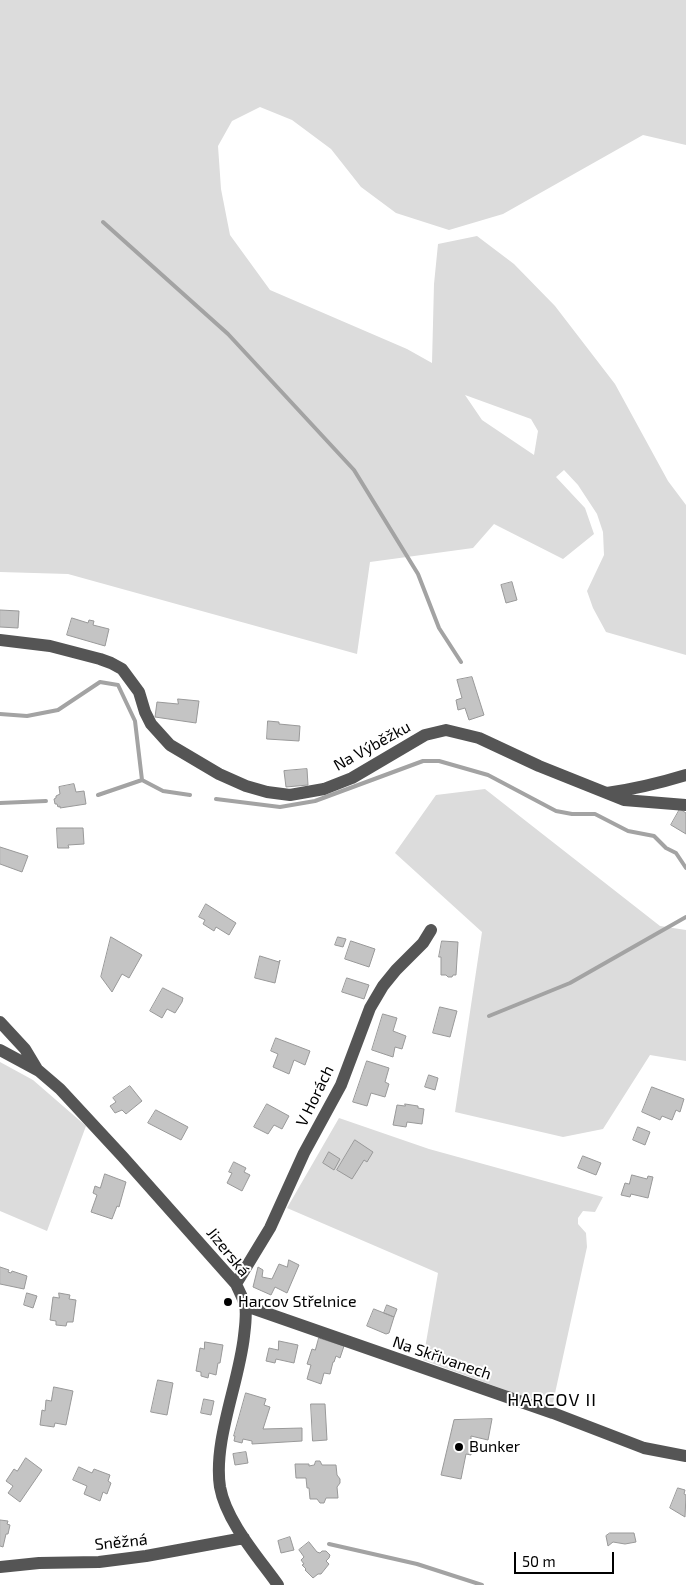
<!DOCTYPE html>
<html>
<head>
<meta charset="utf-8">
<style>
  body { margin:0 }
  #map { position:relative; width:686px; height:1585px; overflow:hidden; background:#fff; font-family:"Exo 2",sans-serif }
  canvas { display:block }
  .scale { position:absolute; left:514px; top:1552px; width:100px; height:22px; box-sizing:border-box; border:2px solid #000; border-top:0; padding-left:6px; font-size:15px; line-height:18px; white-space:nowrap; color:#000; -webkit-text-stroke:4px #fff; paint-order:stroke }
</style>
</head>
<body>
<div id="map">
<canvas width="686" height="1585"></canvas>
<div class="scale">50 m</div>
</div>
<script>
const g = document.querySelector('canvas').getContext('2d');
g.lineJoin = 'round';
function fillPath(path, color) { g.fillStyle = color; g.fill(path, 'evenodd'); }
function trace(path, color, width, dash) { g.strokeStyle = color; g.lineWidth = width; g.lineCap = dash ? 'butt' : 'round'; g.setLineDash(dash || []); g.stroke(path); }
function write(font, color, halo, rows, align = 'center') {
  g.font = font + ' "Exo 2",sans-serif'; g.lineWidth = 4; g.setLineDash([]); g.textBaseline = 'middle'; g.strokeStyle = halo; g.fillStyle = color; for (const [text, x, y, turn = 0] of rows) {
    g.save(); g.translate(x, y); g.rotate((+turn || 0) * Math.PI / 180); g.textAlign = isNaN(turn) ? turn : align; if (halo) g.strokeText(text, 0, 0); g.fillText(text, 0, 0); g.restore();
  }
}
const green = new Path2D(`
  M0 0H686V145L643 135 503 214 449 230 396 213 361 187 331 149 292 120 260 107 232 121 218 146 221 189 230 235 270 290 407 349 432 363 434 284 438 244 477 236 514 264 555 306 615 384 668 481 686 505V655L606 632 593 608 587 591 604 555 603 532 597 514 578 485 564 470 556 477 585 508 594 534 563 559 494 524 473 548 370 562 357 654 68 574 0 572ZM465 395 531 419 538 431 534 455 482 420Z
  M485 789 660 926 686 930V1061L650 1055 603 1129 563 1137 455 1112 482 932 395 853 436 795Z
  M0 1062 33 1080 86 1126 47 1231 0 1211Z
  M339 1118 429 1149 603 1197 595 1212 583 1211 578 1218V1224L586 1233 587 1247 552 1407 423 1360 438 1273 287 1208Z`);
const stream = new Path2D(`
  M103 222 228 334 354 470 418 574 439 628 461 662
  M0 714 27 716 58 710 100 682 118 685 135 721 142 780 163 791 190 795
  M98 795 142 780
  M216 799 280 807 315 801 423 761H439L488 775 556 811 572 814H595L628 831 654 836 666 848 676 853 686 868
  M0 803 46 801
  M489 1016 570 983 686 917
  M329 1544 417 1564 482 1585`);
const building = new Path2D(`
  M512 582 517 600 506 603 501 585Z
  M0 610 19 611 18 628 0 627Z
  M72 618 88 623 89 620 94 621 93 625 109 629 105 646 67 635Z
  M472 677 484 715 469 720 465 708 458 710 456 700 462 698 457 680Z
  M178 699 199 701 196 723 155 717 157 702 178 704Z
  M268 721 279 722V724L300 726 299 741 267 739Z
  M307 769 308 785 286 787 284 771Z
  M74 784 76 792 84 791 86 804 60 808V806L58 807 57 804H55L54 799 56 798V796L60 794 59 787Z
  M680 809 686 813V834L671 825Z
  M57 828H83L84 844 68 845 69 848H58Z
  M0 847 28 856 22 872 0 864Z
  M206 904 236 923 229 935 216 927 214 931 203 924 205 920 199 917Z
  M111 937 142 955 129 978 122 974 112 992 101 977Z
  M338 937 346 939 343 947 335 945Z
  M351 941 375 949 369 967 345 959Z
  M442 941 458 942 456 975H453L452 977H448L446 975H441V957H439Z
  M260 956 279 962 280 960 275 983 255 978Z
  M347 978 369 985 364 999 342 992Z
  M163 988 183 998 182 1002 175 1013 167 1009 162 1018 150 1011Z
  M440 1007 457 1011 450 1037 433 1033Z
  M383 1014 397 1018 393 1031 406 1036 402 1049 395 1047 393 1057 372 1050Z
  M276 1038 310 1051 305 1065 294 1060 289 1074 273 1067 278 1054 271 1051Z
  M367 1061 389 1068 385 1082 389 1084 385 1097 371 1093 367 1106 353 1102Z
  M429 1075 438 1078 435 1090 425 1087Z
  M130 1086 142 1101 126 1114 122 1110 115 1113 110 1106 116 1102 113 1098Z
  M652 1087 684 1099 680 1112 676 1110 672 1120 662 1116 660 1120 642 1112Z
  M267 1104 289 1116 282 1129 274 1125 268 1134 254 1127Z
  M405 1104 418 1106V1108L424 1109 422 1124 407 1122 406 1127 393 1125 397 1105 405 1106Z
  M156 1110 188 1127 181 1140 148 1123Z
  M638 1127 650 1132 645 1145 633 1140Z
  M355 1140 373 1152 367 1162 364 1160 352 1179 337 1170Z
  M329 1152 340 1159 334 1170 323 1163Z
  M583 1156 601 1163 596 1175 578 1168Z
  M234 1162 246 1168 244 1172 250 1175 242 1191 227 1183 232 1173 229 1172Z
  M105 1174 126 1182 119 1207 117 1206 112 1219 91 1212 97 1195 93 1193 95 1186 100 1188Z
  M632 1175 647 1179 648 1176 653 1177 648 1198 631 1194 630 1197 621 1195 625 1183 629 1184Z
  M289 1260 299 1265 287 1293 275 1287 271 1295 253 1287 258 1267 263 1270 262 1277 272 1279 279 1264 287 1267Z
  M0 1267 9 1270 8 1272 11 1273 12 1271 27 1276 24 1289 0 1284Z
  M27 1293 37 1296 33 1308 24 1305Z
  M59 1293 70 1295 69 1299 76 1300 73 1322H67L66 1326 56 1325V1321L50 1320 53 1297 59 1298Z
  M387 1305 397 1309 394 1317 384 1313Z
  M374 1309 394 1317 389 1333 386 1334 367 1326Z
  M319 1338 344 1346 340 1358 336 1356 334 1362H333L330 1374 324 1373 321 1384 307 1379 311 1365 307 1364 312 1349 315 1350Z
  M279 1341 298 1345 294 1363 276 1359 275 1363 266 1361 269 1348 278 1350Z
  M205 1342 223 1345 220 1363H218L216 1375 209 1373 208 1378 201 1376V1372L196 1371 200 1348 204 1349Z
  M158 1380 173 1383 167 1415 151 1412Z
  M54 1387 73 1391 66 1425 55 1423 54 1427 40 1425 42 1410 45 1411 46 1400 51 1401Z
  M246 1393 266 1399 264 1405 270 1407 263 1429 302 1428V1441L252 1444V1441L243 1439 242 1443 234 1441 235 1436H234Z
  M204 1399 214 1401 211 1415 201 1413Z
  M311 1404H325L327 1440 313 1441Z
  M492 1419 488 1440 471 1436V1455L466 1454 461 1479 441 1475 454 1420Z
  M246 1452 248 1463 235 1465 233 1454Z
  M26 1458 42 1470 20 1502 8 1493 13 1486 6 1481 14 1469 17 1471Z
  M316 1461H320L322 1465H336L337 1475 340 1479V1483L337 1487 338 1498H326L324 1503H320L317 1499H310L309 1488H307L306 1478H296L295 1464H309V1466L314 1465Z
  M79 1467 92 1473 94 1469 110 1475 108 1481 111 1483 107 1494 103 1492 100 1501 84 1494 87 1486 73 1480Z
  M678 1488 685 1490 684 1494 686 1495 685 1517 670 1508Z
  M0 1520 8 1521 7 1524 10 1525 8 1534H6L3 1547 0 1546Z
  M610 1533H634L636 1542 625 1544 613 1542 608 1546 606 1536Z
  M290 1537 294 1550 281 1553 278 1541Z
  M309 1542 317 1552 320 1553 322 1551H326L330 1555 329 1558 326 1561 329 1564 321 1574H318L313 1578 305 1570 306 1569 302 1565 304 1564 301 1560 304 1557 299 1550Z`);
const minor = new Path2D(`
  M0 640 50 646 100 659 111 663 122 669 139 692 145 712 151 724 170 745 219 774 246 786 267 792 290 795 324 789 352 778 425 735 446 730 479 738 539 766 624 800 686 805
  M607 793C634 789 660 783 686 775
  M0 1022 25 1049 37 1069
  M0 1050 39 1071 60 1089 123 1157 236 1284C239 1291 243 1298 245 1305 247 1314 245 1327 244 1336 239 1383 213 1441 220 1487 226 1521 258 1557 278 1585
  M236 1284 270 1228 304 1153 341 1085 370 1008 383 986 396 970 423 943 431 930
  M246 1306 553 1413 644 1448 686 1456
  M0 1567 39 1563 99 1562 146 1556 244 1538`);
const markers = [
  [228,1302,5,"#000"],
  [459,1447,5,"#000"]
];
const streetNames = [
  ["Na Výběžku",372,746,-29],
  ["V Horách",315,1096,-64],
  ["Jizerská",228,1252,51],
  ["Na Skřivanech",442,1358,19],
  ["Sněžná",121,1542,-6]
];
const poiNames = [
  ["Harcov Střelnice",238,1302],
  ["Bunker",469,1447]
];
const neighbourhoodNames = [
  ["HARCOV II",552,1400]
];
fillPath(green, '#dcdcdc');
trace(stream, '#a3a3a3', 4);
fillPath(building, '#c4c4c4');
trace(building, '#999', 1);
trace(minor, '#555', 12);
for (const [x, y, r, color] of markers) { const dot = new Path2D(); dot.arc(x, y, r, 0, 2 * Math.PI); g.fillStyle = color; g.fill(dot); trace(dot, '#fff', 2); }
write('16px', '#000', '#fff', streetNames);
write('16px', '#000', '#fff', poiNames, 'left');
g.letterSpacing = '1px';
write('18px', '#000', '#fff', neighbourhoodNames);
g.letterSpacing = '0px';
</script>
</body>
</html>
